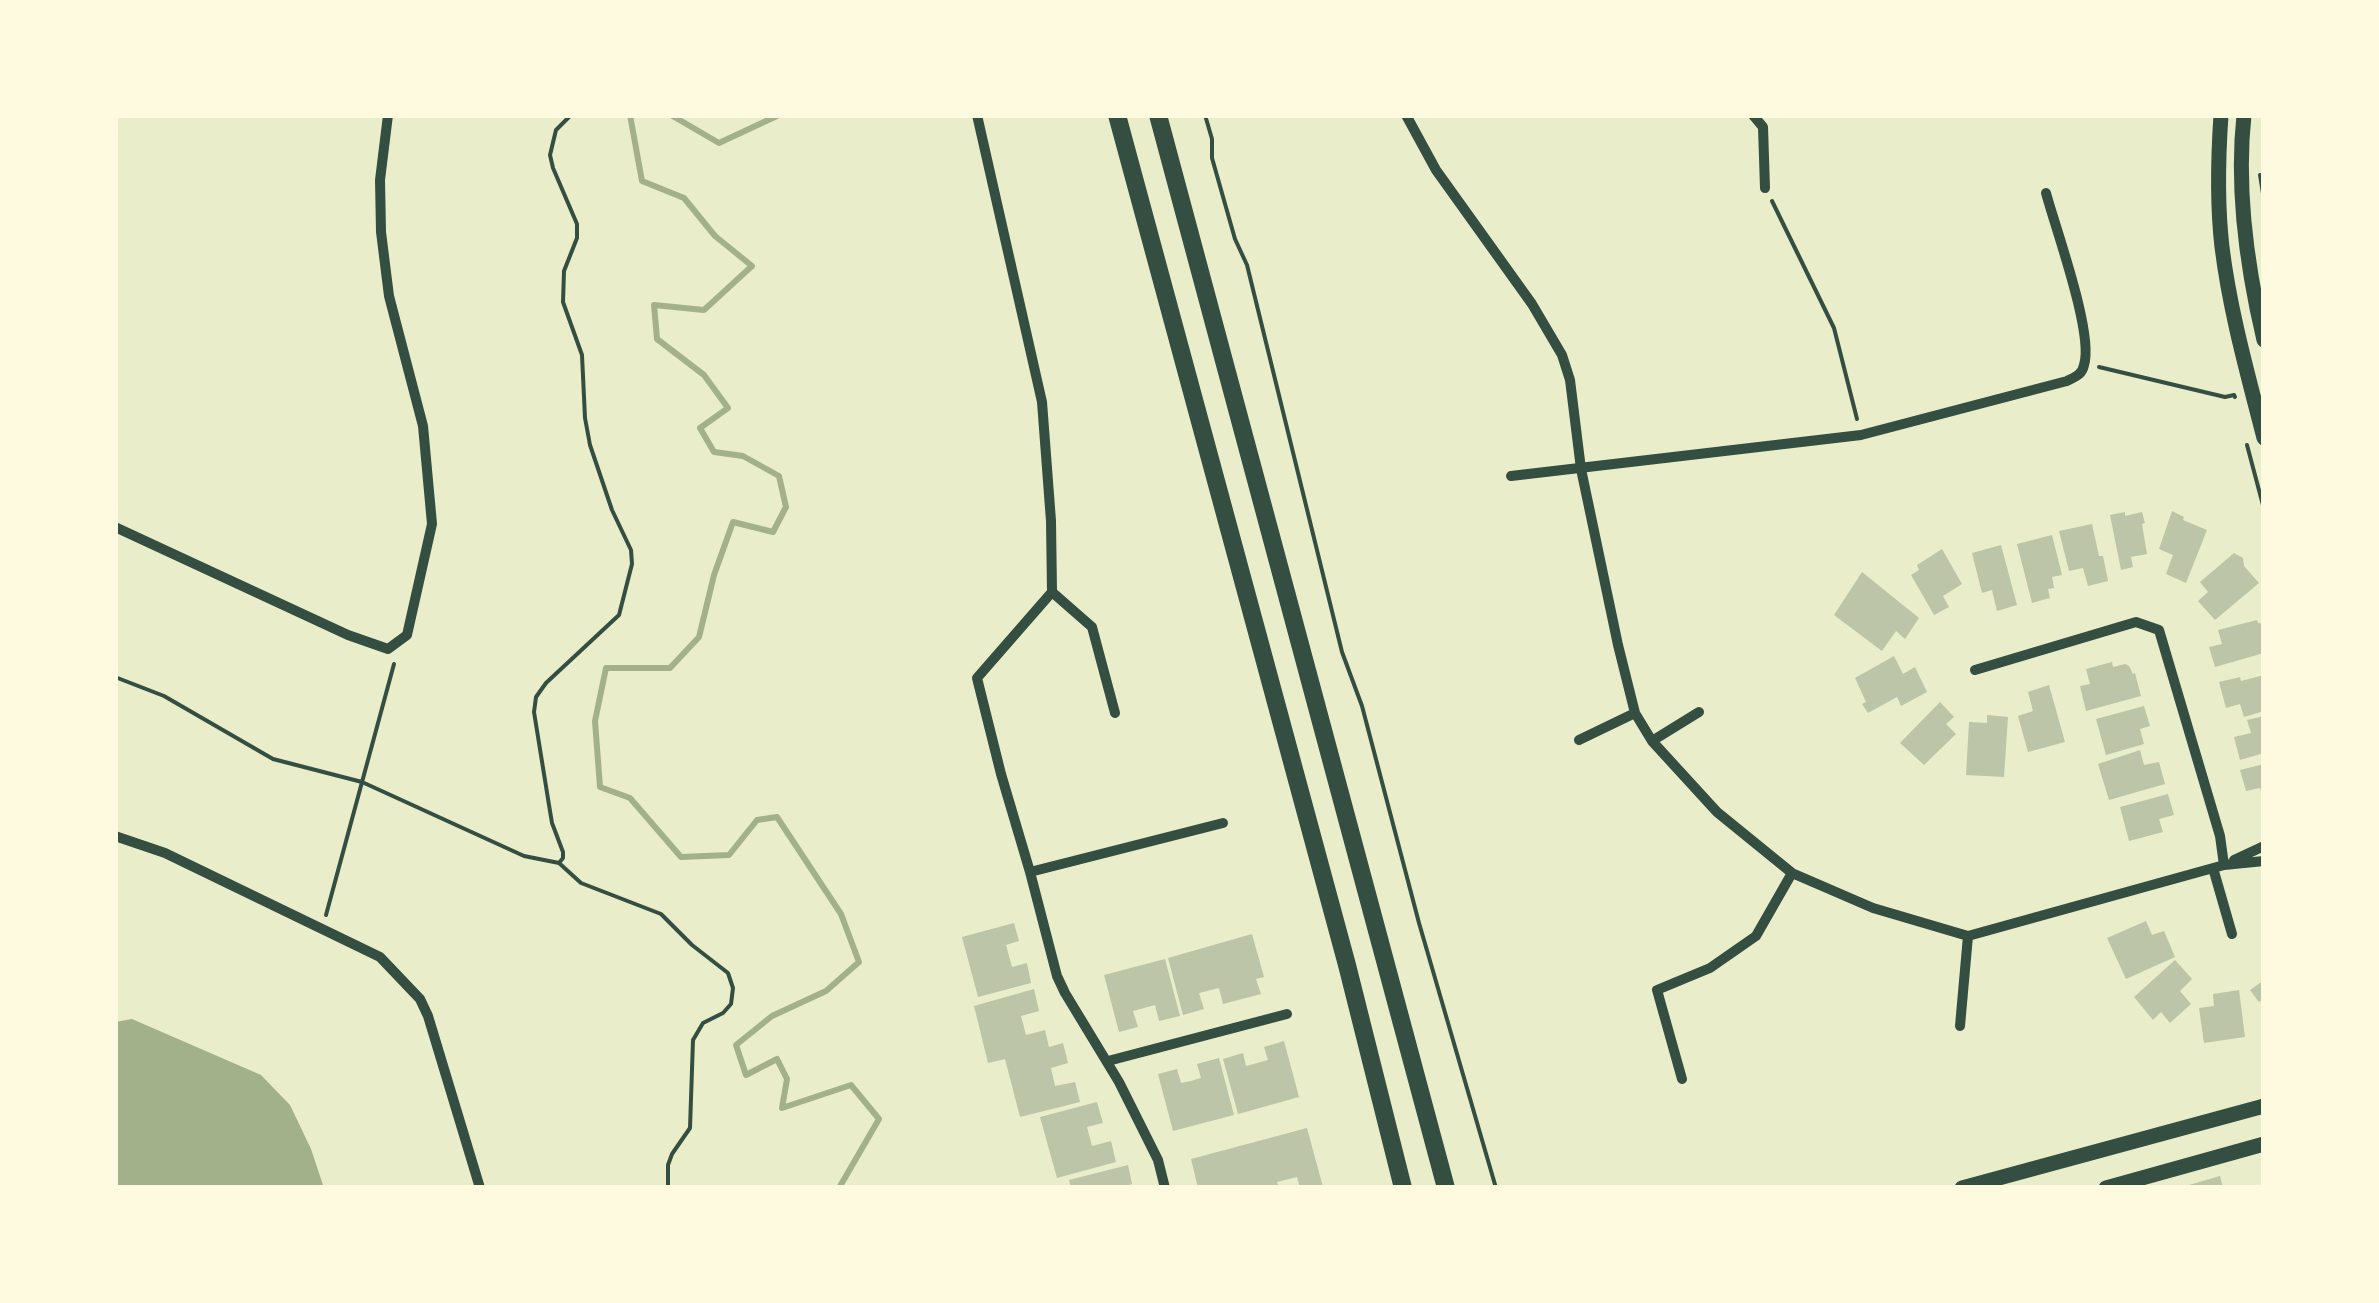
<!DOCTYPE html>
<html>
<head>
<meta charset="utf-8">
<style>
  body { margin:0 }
  #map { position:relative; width:2379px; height:1303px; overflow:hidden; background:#e9edc9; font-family:"Alegreya Sans",sans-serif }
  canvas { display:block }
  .frame { position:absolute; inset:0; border:118px solid #fefae0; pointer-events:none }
</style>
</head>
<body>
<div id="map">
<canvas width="2379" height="1303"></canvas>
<div class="frame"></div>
</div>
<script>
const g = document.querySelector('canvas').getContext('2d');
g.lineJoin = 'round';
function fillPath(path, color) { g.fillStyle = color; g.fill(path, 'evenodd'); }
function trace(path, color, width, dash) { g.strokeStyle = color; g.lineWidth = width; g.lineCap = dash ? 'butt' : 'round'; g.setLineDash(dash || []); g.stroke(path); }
const water = new Path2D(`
  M132 1019 261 1075 290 1105 311 1149 324 1188H115V1022Z`);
const stream = new Path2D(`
  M630 115 642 181 684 198 715 236 752 266 704 310 654 305 657 339 704 375 728 408 700 428 714 452 743 456 779 476 786 507 773 532 733 522 714 575 699 637 670 668H606L595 721 600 787 630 798 681 857 729 855 757 820 777 817 841 914 859 962 826 991 772 1016 736 1045 746 1075 777 1059 787 1079 782 1108 851 1085 879 1119 839 1188
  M671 115 719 143 779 115`);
const building = new Path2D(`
  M2172 511 2184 517 2183 520 2207 530 2186 583 2166 574 2173 555 2159 549Z
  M2125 512V516L2142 512 2145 523 2142 524 2147 554 2131 557 2133 567 2121 570 2110 515Z
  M2092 524 2099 556H2103L2108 581 2088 586 2083 568 2069 571 2059 531Z
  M2052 535 2062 575 2052 577 2054 588 2048 589 2050 598 2032 603 2017 544Z
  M2001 545 2017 605 1997 611 1992 590 1982 593 1972 553Z
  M1942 549 1962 584 1943 596 1949 607 1934 615 1911 575 1919 570 1917 565Z
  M2234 553 2243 558 2244 566 2259 583 2215 620 2198 601 2208 592 2200 582Z
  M1862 572 1919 618 1905 639 1896 631 1882 651 1834 615Z
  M2257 620 2258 623 2264 624V653L2215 667 2209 647 2222 644 2218 630Z
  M1894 656 1903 674 1915 667 1927 692 1901 706 1897 697 1868 713 1862 704 1866 702 1855 678Z
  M2112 662 2113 667 2125 664 2129 666 2133 674 2135 673 2141 696 2086 711 2080 686 2090 684 2086 669Z
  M2264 675V711L2244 717 2240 704 2226 708 2219 682 2240 677 2241 681Z
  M2049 685 2065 742 2028 752 2018 716 2033 711 2028 692Z
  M1940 702 1954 717 1946 724 1956 734 1924 765 1900 743Z
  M2144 706 2150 726 2140 729 2144 744 2106 755 2096 719Z
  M1987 715 2008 717 2004 777 1966 775 1969 722 1987 723Z
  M2264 716V753L2240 760 2234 737 2251 733 2247 720Z
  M2140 750 2144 765 2159 762 2165 784 2109 800 2098 764Z
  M2264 764V799H2263L2260 788 2246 791 2240 770Z
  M2168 794 2174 815 2159 819 2163 832 2129 841 2120 807Z
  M2146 921 2152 935 2164 931 2175 957 2126 979 2107 938Z
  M1014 923 1019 941 1006 945 1012 967 1027 963 1031 983 978 997 962 937Z
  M1252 934 1264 977 1256 979 1261 994 1223 1004 1219 988 1199 993 1204 1009 1183 1015 1168 958Z
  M1165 959 1180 1016 1159 1021 1155 1005 1133 1011 1138 1027 1119 1032 1104 975Z
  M2175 960 2192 979 2180 991 2191 1004 2170 1023 2161 1012 2153 1020 2134 997Z
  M2264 980V998L2259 1002 2250 990Z
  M1034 989 1039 1011 1021 1016 1026 1035 1045 1030 1049 1047 1063 1043 1068 1063 1051 1068 1055 1086 1075 1082 1080 1102 1020 1117 1005 1059 988 1063 974 1006Z
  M2239 990 2245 1037 2204 1043 2199 1008 2214 1006 2213 994Z
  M1284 1041 1299 1097 1238 1114 1223 1059 1243 1053 1246 1066 1268 1060 1264 1047Z
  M1219 1058 1234 1115 1173 1131 1158 1074 1177 1069 1181 1083 1191 1081 1201 1078 1197 1064Z
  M1097 1102 1103 1123 1087 1127 1092 1146 1111 1141 1116 1162 1057 1178 1040 1117Z
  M1307 1128 1323 1187 1300 1188 1297 1177 1277 1182 1279 1188H1198L1191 1159Z
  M1128 1165 1132 1184 1119 1188H1071L1069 1180Z
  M2220 1176 2223 1188H2182V1187Z`);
const path = new Path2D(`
  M1205 115 1212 139V158L1235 239 1247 265 1342 652 1362 706 1419 923 1496 1188
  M2260 175 2264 200
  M1772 201 1834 328 1857 419
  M2099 367 2225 397 2234 395 2235 397
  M2247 445 2264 509
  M115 677 164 696 273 759 362 782 524 856 559 863 563 858V852L552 823 549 805 534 712 536 697 546 683 619 615 632 564 631 550 612 510 590 445 585 418 582 355 563 302 564 271 577 238V224L553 168 550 155 556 130 571 115
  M559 863 581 883 661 914 692 945 728 973 733 988 731 1004 723 1013 703 1023 693 1040 690 1128 672 1154 668 1165V1188
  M326 915 394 664`);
const minor = new Path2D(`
  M977 115 1042 402 1051 521 1052 592 977 678 1001 774 1030 872 1057 976 1065 993 1119 1082 1158 1160 1165 1188
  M1406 115 1436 170 1532 304 1562 355 1570 380 1581 469 1618 645 1635 713 1652 741 1717 812 1792 873 1873 908 1968 936 2224 865 2264 861
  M1753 115 1763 127 1765 188
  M1511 476 1861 435 2067 381C2075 377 2082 375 2084 365 2094 334 2056 230 2046 193
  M115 527 348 635 388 649 407 635 432 524 423 426 389 296 381 232 380 180 388 115
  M1052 592 1092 627 1115 713
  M1975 670 2136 622 2159 630 2220 836 2224 865
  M1579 740 1635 713
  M1652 741 1699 712
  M115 836 165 853 380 957 420 999 428 1016 480 1188
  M2234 860 2264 846
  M2213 868 2232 934
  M1030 872 1223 823
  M1960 1026 1968 936
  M1108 1061 1287 1014
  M1682 1079 1657 990 1710 968 1756 936 1792 873`);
const secondary = new Path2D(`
  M2221 115C2218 159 2217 204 2222 247 2230 312 2248 375 2264 438
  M2244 115C2236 189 2247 268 2264 340
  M1962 1188 2264 1106
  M2106 1188 2264 1144`);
const primary = new Path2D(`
  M1117 115 1347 965 1403 1188
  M1158 115 1446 1188`);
fillPath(water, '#a3b18a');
trace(stream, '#a3b18a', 6);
fillPath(building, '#bcc5a7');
trace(path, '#344e41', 4);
trace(minor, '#344e41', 10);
trace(secondary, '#344e41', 15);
trace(primary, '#344e41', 18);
</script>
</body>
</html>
